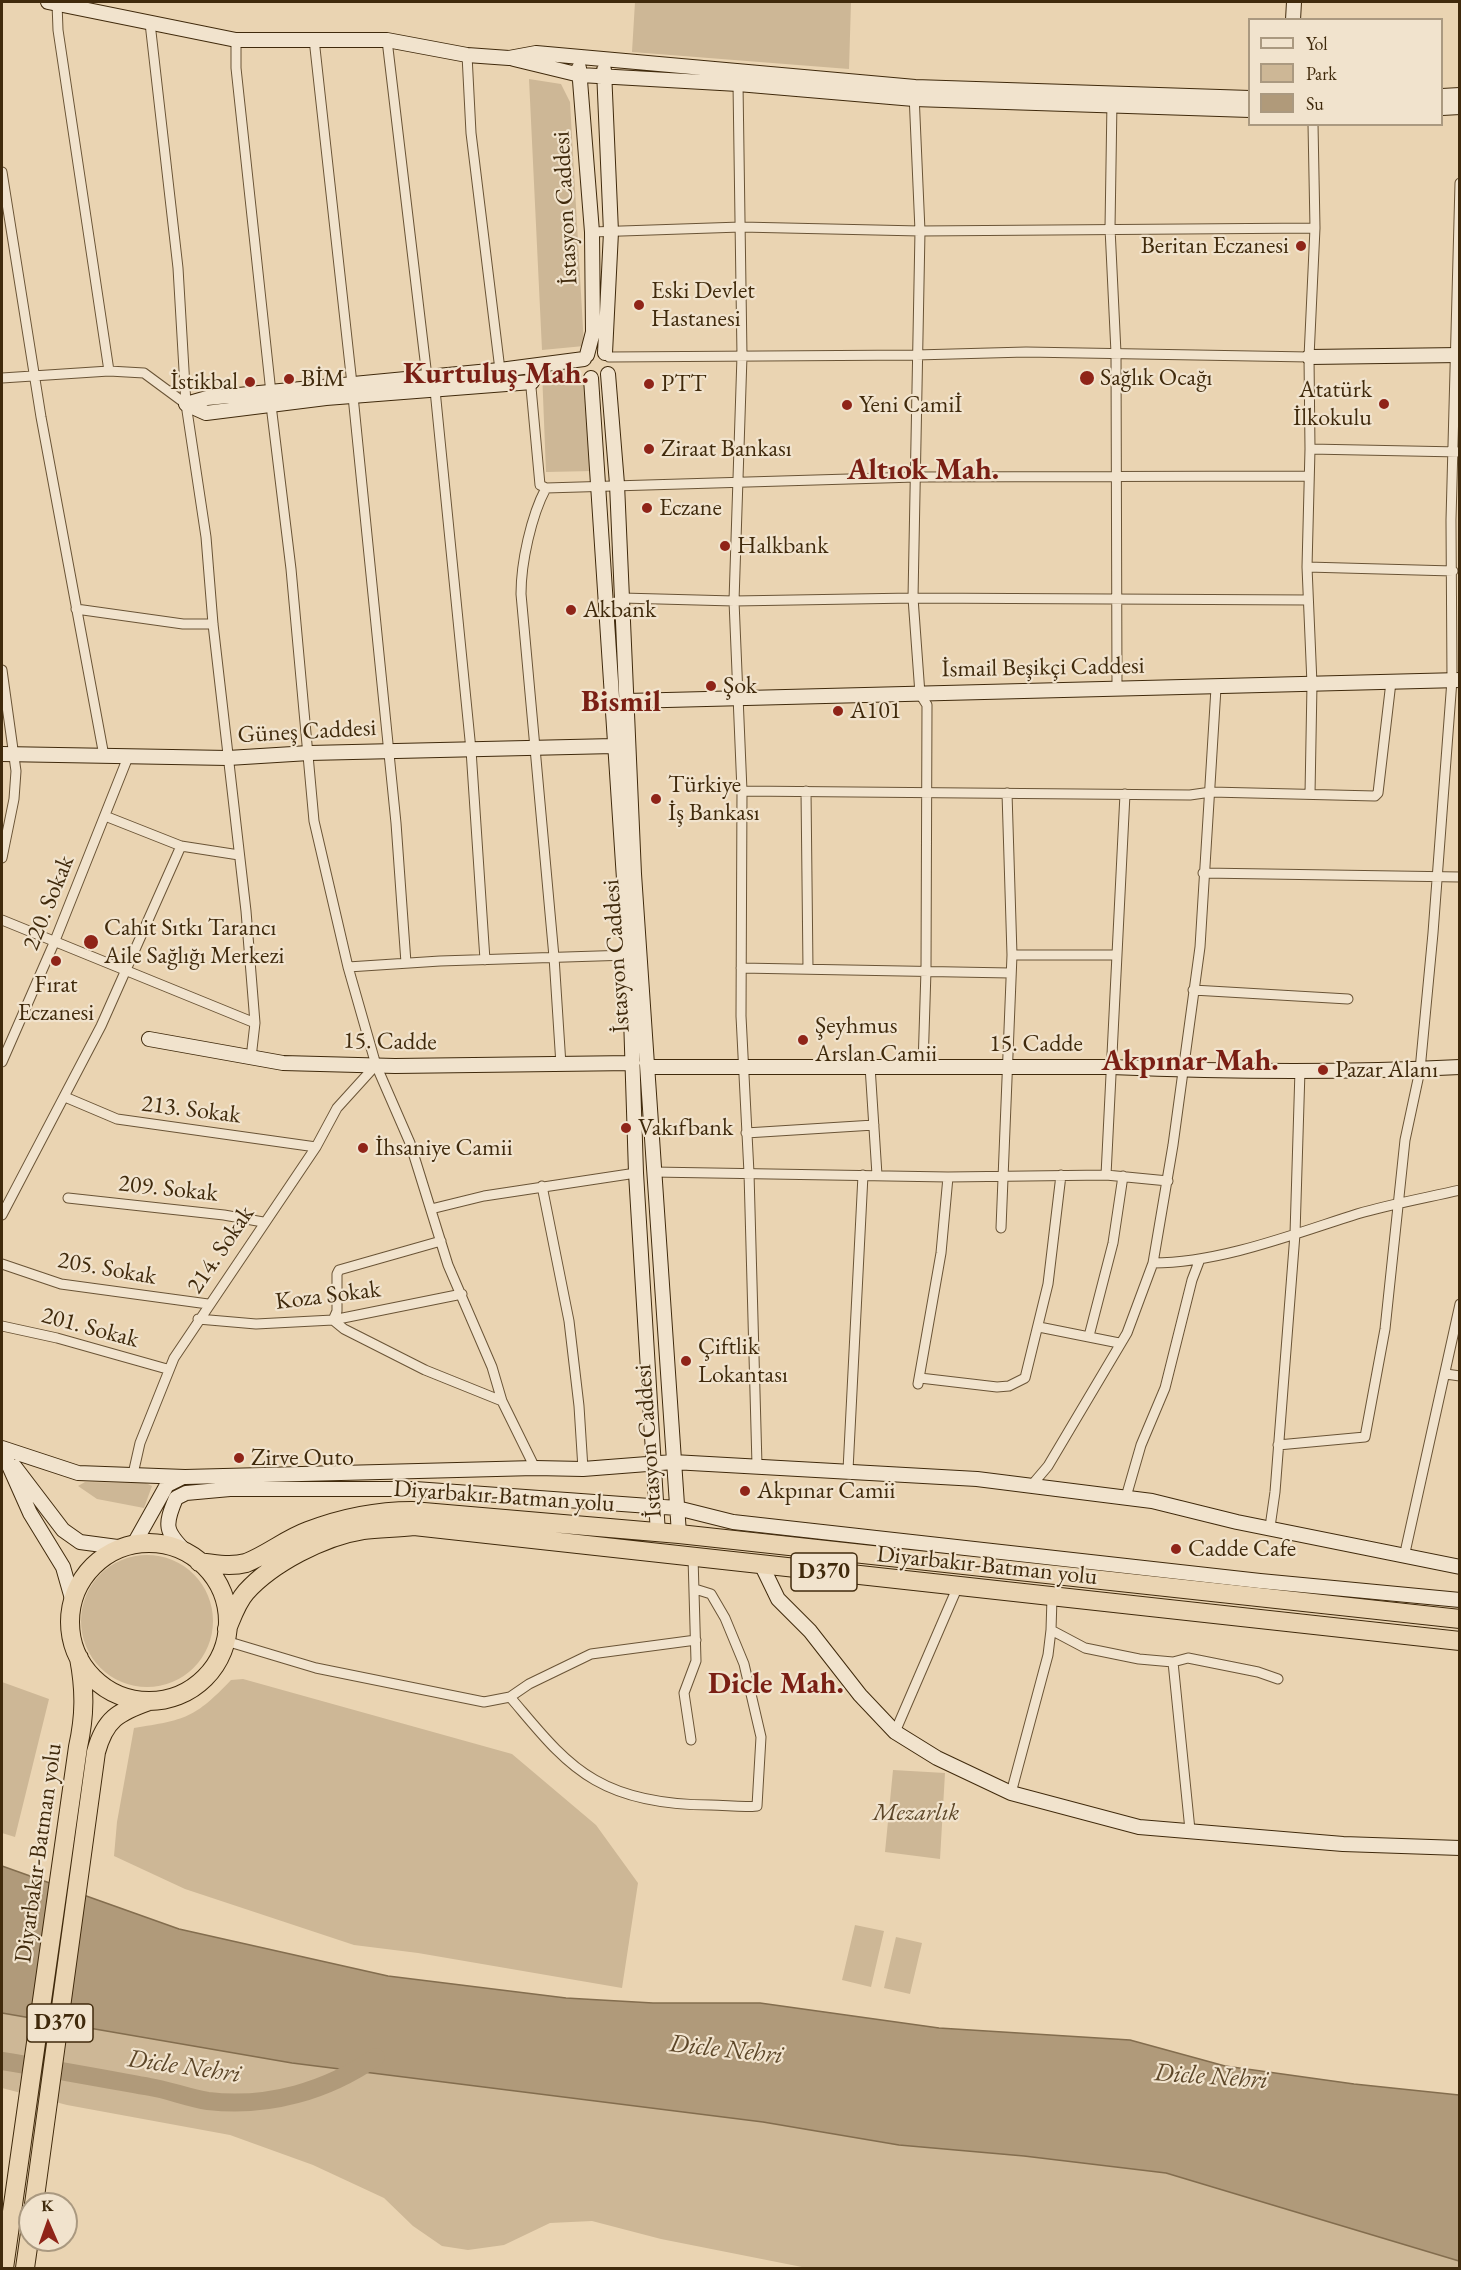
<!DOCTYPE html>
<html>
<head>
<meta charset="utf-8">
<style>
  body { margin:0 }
  #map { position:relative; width:1461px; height:2270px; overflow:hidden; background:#ead4b2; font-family:"EB Garamond",serif }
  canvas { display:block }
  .frame { position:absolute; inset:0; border:3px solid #402a0c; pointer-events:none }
  .legend { position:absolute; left:1248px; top:18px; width:195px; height:108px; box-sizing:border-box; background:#f1e3cd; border:2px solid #aa9980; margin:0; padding:8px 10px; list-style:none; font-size:18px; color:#402a0c }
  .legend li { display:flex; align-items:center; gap:12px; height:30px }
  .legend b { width:30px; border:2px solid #aa9980 }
  .north { position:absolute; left:18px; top:2192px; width:60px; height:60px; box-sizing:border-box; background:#f1e3cd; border:2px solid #aa9980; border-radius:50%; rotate:358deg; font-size:16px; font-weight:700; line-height:24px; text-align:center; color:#402a0c }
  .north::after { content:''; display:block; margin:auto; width:21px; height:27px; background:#8f2418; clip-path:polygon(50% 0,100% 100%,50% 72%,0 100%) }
</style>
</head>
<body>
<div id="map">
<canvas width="1461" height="2270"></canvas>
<div class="frame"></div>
<ul class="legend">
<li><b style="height:8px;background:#f1e3cd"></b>Yol</li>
<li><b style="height:16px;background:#cdb796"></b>Park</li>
<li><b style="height:16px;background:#b09a7a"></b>Su</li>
</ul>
<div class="north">K</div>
</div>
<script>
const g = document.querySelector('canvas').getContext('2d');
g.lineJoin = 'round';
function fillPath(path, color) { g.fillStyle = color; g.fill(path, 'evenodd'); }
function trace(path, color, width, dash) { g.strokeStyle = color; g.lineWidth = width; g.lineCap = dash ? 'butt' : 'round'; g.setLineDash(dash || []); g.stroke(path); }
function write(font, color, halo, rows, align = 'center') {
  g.font = font + ' "EB Garamond",serif'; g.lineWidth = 4.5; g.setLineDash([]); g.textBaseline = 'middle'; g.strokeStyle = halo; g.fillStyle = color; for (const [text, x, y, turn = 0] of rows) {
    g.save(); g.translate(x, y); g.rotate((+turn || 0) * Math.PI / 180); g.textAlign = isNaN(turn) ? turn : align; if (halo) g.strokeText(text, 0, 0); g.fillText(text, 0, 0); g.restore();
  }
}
const green = new Path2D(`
  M635 2H851L849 69 632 52Z
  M529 79 561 84 570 102 584 346 542 350Z
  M579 370 586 384 593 471 546 472 542 371Z
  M85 1482 146 1483 152 1486 144 1508 97 1499 78 1486Z
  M81 1621a66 66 0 1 1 132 0a66 66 0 1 1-132 0Z
  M243 1679 512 1754 596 1825 638 1883 622 1988 418 1953 354 1945 185 1889 114 1856 117 1822 134 1728C185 1720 195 1718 231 1680Z
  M2 1682 49 1699 15 1837 2 1833Z
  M893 1770 945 1773 940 1859 885 1852Z
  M855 1925 884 1931 871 1987 842 1980Z
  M896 1937 922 1943 910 1994 884 1988Z
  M2 2013 292 2063 763 2122 899 2145 1024 2156 1166 2173 1430 2251 1459 2261V2268H807L661 2239 592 2221 550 2223 504 2245 468 2250 442 2246 413 2226 384 2198 313 2165 230 2135 67 2105 2 2088Z`);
const water = new Path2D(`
  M2 1866 179 1929 388 1976 566 1998 653 2003H760L939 2028 1130 2040 1225 2066 1354 2084 1459 2095V2261L1166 2173 1024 2156 899 2145 763 2122 292 2063 2 2013Z`);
const river = new Path2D(`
  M2 2061C51 2069 100 2078 150 2087 169 2090 188 2098 208 2101 268 2108 327 2091 376 2057`);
const street = new Path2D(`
  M57 3 58 30 109 371
  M150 23 178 268 186 404 206 537 213 624 246 911 255 1023 251 1058
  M314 39 352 384
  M236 40V68L271 393
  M387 40 427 377
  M467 55 471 133 500 370
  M738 84 742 356 734 601 742 791 741 1016 749 1173 757 1465
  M914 94 920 231 913 598 920 694 927 705 926 970 923 1066
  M1112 101 1110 228 1116 353 1117 689
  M2 172 41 417 104 756
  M592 232 741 227 920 231 1315 228
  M609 357 916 355 1026 352 1309 357
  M529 366 540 485 546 488 916 477 1309 476
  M2 378 109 371 144 373 186 404
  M435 390 471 750 485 960
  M353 396 396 823 406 963
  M271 405 291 569 314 821 348 967 376 1065 410 1143 448 1265 492 1367 502 1401 535 1468
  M1310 449 1460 452
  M546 488C531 516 521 563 521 594L554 957 561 1065
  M1307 567 1453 571
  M622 598 734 601 913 598 1308 600
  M76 609 183 624H213
  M2 670 16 771 14 799 2 858
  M742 791 1190 795 1211 792 1375 796 1378 793 1391 682
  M806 791 808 969
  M1310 794 1312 684 1307 567 1310 449 1309 357 1315 228 1313 124
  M105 816 181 846 239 855
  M1203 873 1460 877
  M2 920 255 1023
  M1012 955H1116
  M348 967 440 961 629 955
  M741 968 1010 973
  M1193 990 1348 999
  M2 1062 54 943 128 757
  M870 1066 877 1175
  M65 1097 117 1119 316 1147
  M746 1133 874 1125
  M653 1172 948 1177 1106 1175 1168 1181
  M1106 1175 1125 794
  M542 1186 569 1321 579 1406 583 1469
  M68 1198 224 1215 263 1222
  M431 1209 484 1196 636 1173
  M2 1215 101 1026 181 846
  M1001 1228 1012 955 1007 793
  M441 1241 339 1270 337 1274V1311L333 1320 344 1329 425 1370 502 1401
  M1153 1263C1220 1263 1294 1234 1357 1214 1391 1204 1425 1198 1460 1190
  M2 1264 61 1284 208 1304
  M198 1319 256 1324 333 1320 462 1294
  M2 1326 57 1338 167 1369
  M1039 1327 1119 1343
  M1089 1336 1113 1243 1123 1176
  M1446 1374 1460 1376
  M920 1378 997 1387 1009 1386 1025 1378 1048 1284 1061 1175
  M918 1384 941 1253 948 1177
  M1278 1445 1365 1437 1385 1329 1405 1140 1420 1070 1433 933 1452 680 1451 520 1460 183
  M848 1470 863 1175
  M133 1474 140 1443 174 1358 316 1147 337 1108 376 1065
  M1031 1486 1048 1466 1127 1333 1153 1263 1173 1145 1200 947 1216 688
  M1126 1497 1141 1445 1165 1388 1192 1280 1200 1259
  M1270 1527 1275 1492 1295 1234 1300 1070
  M1404 1557 1460 1304
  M1052 1598 1051 1630 1085 1648 1139 1659 1173 1662 1188 1658 1258 1672 1278 1679
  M226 1641 316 1668 484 1702 510 1697 529 1684 591 1654 696 1640
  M1173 1662 1190 1830
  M510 1697C535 1726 561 1761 595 1780 628 1799 673 1805 711 1805 726 1805 742 1808 757 1806L761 1737 744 1664 725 1618 711 1594 695 1589
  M895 1732 958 1586
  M691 1740 684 1693 696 1661 693 1557
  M1011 1793 1048 1655 1051 1630`);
const secondary = new Path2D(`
  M48 2 236 40H387L467 55 509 58 536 53 915 87 1250 98
  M1293 20 1294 2
  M514 59 580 75 738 84 914 99 1250 110
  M579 68 592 232 593 332 587 355
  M604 70 611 232 605 353
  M1442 96 1460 95
  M1442 108 1460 107
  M1309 357 1460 355
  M608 374 617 484 634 874 679 1534
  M591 378 629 955 636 1173 658 1534
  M186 404 207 398 500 370 584 359
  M186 404 206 413 326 398 532 382
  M627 701 1460 680
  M2 754 228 758 309 753 614 746
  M149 1039 283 1063 395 1066 633 1063
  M648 1067H1111C1227 1072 1344 1073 1460 1067
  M2 1448 78 1473 185 1477 535 1468 583 1469 673 1462 977 1479 1152 1501 1237 1522 1460 1567
  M2 1450 30 1513 63 1567 73 1602
  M15 1467 63 1530 80 1542 125 1548
  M134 1544 167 1485 183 1477
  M186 1552C165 1531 164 1526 176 1498L186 1493 230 1489H415L677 1508 733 1522 1260 1581 1460 1600
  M762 1566 778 1599 810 1631 860 1695 895 1732 937 1758 1011 1793 1139 1827 1343 1844 1460 1848`);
const highway = new Path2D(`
  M70 1622a79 79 0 1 1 158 0a79 79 0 1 1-158 0Z
  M199 1562C214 1564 231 1567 246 1563 267 1555 286 1539 308 1531 342 1518 376 1511 412 1511L679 1534 1460 1619
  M227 1629C232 1617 237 1602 246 1592 272 1563 324 1536 363 1530 380 1528 397 1528 414 1526L1460 1641
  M34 2204 96 1752C105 1719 118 1712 149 1701
  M4 2268 78 1747C85 1715 85 1690 79 1658
  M25 2268 30 2233`);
const markers = [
  [1301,246,6,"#8f2418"],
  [639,305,6,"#8f2418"],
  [1087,378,8,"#8f2418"],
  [289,379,6,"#8f2418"],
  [250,382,6,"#8f2418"],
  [649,384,6,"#8f2418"],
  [1384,404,6,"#8f2418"],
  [847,405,6,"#8f2418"],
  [649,449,6,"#8f2418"],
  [647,508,6,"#8f2418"],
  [725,546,6,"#8f2418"],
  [571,610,6,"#8f2418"],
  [711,686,6,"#8f2418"],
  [838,711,6,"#8f2418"],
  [656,799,6,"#8f2418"],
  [91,942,8,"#8f2418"],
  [56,961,6,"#8f2418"],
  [803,1040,6,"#8f2418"],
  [1323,1070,6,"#8f2418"],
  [626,1128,6,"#8f2418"],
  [363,1148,6,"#8f2418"],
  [686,1361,6,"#8f2418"],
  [239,1458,6,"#8f2418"],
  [745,1491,6,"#8f2418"],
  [1176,1549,6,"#8f2418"]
];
const shields = [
  [824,1572,66],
  [60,2023,66]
];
const shieldNames = [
  ["D370",824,1572],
  ["D370",60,2023]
];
const streetNames = [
  ["İstasyon Caddesi",566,208,-93],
  ["İsmail Beşikçi Caddesi",1043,668,-1],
  ["Güneş Caddesi",307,732,-3],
  ["220. Sokak",49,903,-68],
  ["İstasyon Caddesi",617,956,-94],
  ["15. Cadde",390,1042,1],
  ["15. Cadde",1036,1044],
  ["213. Sokak",191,1110,7],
  ["209. Sokak",168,1189,6],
  ["214. Sokak",221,1250,-56],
  ["205. Sokak",107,1269,10],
  ["Koza Sokak",328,1296,-7],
  ["201. Sokak",90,1328,15],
  ["İstasyon Caddesi",649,1441,-94],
  ["Diyarbakır-Batman yolu",504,1497,4],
  ["Diyarbakır-Batman yolu",987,1566,6],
  ["Diyarbakır-Batman yolu",39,1853,-82]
];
const poiNames = [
  ["Beritan Eczanesi",1289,246,"right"],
  ["Eski Devlet",651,291],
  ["Hastanesi",651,319],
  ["Sağlık Ocağı",1100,378],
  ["BİM",301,379],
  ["İstikbal",238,382,"right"],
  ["PTT",661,384],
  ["Atatürk",1372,390,"right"],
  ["İlkokulu",1372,418,"right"],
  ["Yeni Camiİ",859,405],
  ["Ziraat Bankası",661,449],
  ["Eczane",659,508],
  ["Halkbank",737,546],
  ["Akbank",583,610],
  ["Şok",723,686],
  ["A101",850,711],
  ["Türkiye",668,785],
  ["İş Bankası",668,813],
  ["Cahit Sıtkı Tarancı",104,928],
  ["Aile Sağlığı Merkezi",104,956],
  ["Fırat",56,985,"center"],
  ["Eczanesi",56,1013,"center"],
  ["Şeyhmus",815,1026],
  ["Arslan Camii",815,1054],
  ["Pazar Alanı",1335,1070],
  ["Vakıfbank",638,1128],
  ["İhsaniye Camii",375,1148],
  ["Çiftlik",698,1347],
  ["Lokantası",698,1375],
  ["Zirve Outo",251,1458],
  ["Akpınar Camii",757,1491],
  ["Cadde Cafe",1188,1549]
];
const parkNames = [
  ["Mezarlık",916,1813]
];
const waterNames = [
  ["Dicle Nehri",726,2050,6],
  ["Dicle Nehri",184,2067,8],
  ["Dicle Nehri",1211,2077,4]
];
const districtNames = [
  ["Kurtuluş Mah.",496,375],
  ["Altıok Mah.",923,471],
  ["Bismil",621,703],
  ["Akpınar Mah.",1190,1062],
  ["Dicle Mah.",776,1685]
];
fillPath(green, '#cdb796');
fillPath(water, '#b09a7a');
trace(water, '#836d4e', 1.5);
trace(river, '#b09a7a', 18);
trace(street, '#6a5436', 11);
trace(secondary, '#402a0c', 16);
trace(highway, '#402a0c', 20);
trace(street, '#f1e3cd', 9);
trace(secondary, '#f1e3cd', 14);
trace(highway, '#ead4b2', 18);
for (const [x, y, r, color] of markers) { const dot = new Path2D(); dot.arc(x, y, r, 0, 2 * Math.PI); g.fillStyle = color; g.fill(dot); trace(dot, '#f1e3cd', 2); }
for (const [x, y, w] of shields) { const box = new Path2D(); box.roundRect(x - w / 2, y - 19, w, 38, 4.5); g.fillStyle = '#f1e3cd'; g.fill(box); trace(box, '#402a0c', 1.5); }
write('bold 22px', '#402a0c', null, shieldNames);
write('24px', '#402a0c', '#f1e3cd', streetNames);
write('24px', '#402a0c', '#f1e3cd', poiNames, 'left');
write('italic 24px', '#5c4628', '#f1e3cd', parkNames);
write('italic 26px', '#5c4628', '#f1e3cd', waterNames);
write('bold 30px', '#7a1f14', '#f1e3cd', districtNames);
</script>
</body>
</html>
